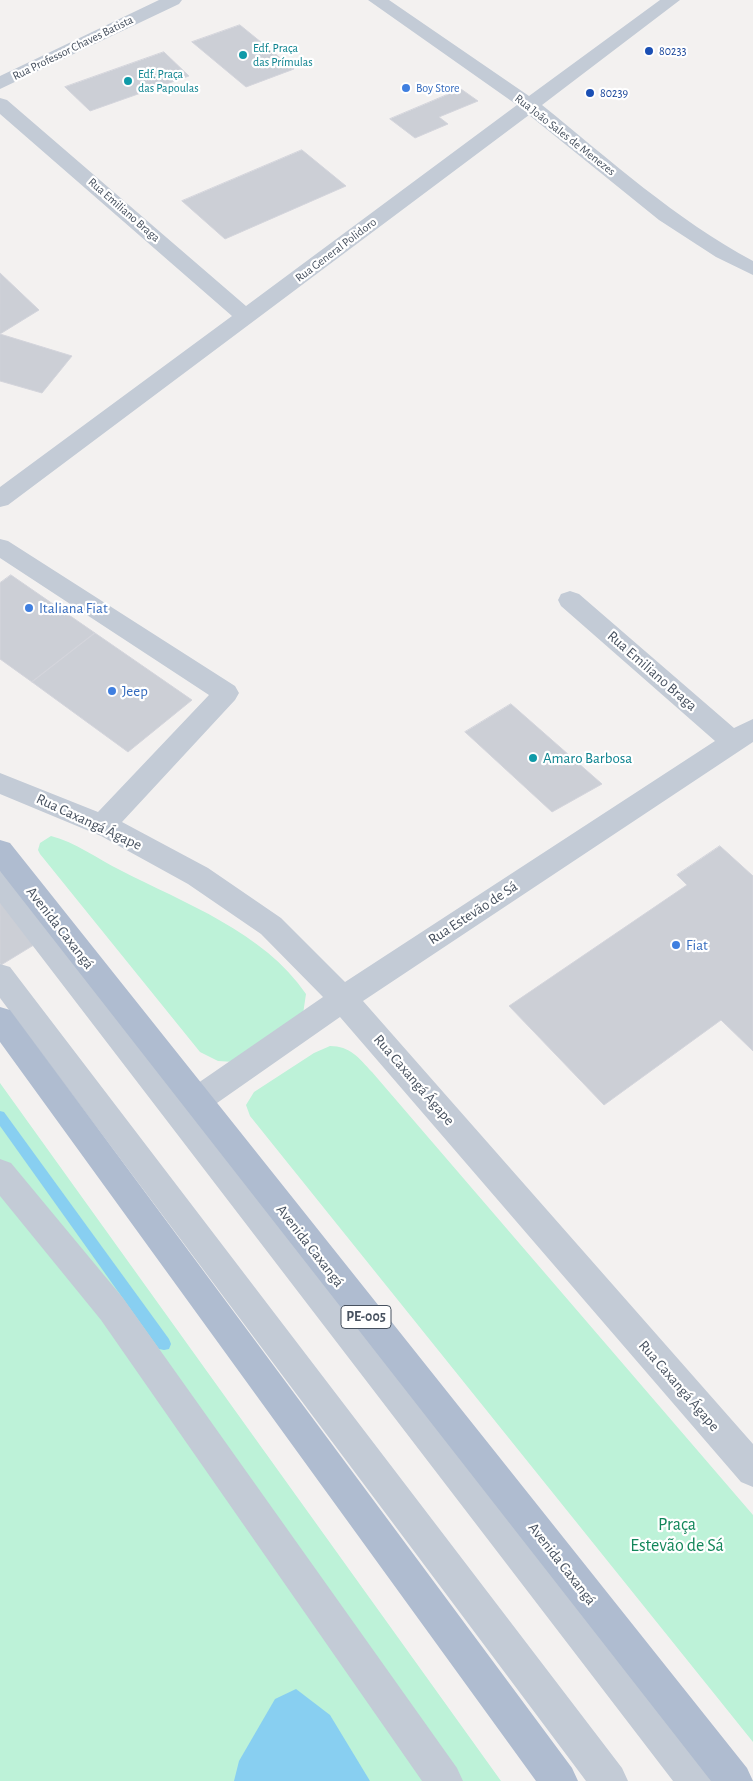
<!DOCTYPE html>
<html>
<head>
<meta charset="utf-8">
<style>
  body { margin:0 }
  canvas { display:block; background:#f3f1f0 }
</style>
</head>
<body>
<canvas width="753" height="1781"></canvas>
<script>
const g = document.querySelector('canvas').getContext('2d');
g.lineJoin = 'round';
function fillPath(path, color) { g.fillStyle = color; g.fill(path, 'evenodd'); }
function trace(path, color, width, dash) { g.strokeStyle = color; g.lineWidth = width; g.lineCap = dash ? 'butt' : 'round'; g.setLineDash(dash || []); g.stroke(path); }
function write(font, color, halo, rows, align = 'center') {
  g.font = font + ' "Alegreya Sans",sans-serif'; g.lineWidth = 4.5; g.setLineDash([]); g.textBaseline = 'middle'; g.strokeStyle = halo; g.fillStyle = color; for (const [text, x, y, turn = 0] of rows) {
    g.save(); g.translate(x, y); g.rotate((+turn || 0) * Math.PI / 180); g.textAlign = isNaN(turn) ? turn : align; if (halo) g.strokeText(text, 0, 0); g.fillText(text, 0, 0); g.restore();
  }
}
const green = new Path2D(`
  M51 836C75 842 98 859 120 870 184 903 264 932 306 994L303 1014 234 1062 218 1061 200 1052 40 854 38 850 40 843Z
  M330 1046C350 1046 359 1058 372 1072L753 1515V1742L250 1116 246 1105 254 1092 314 1053Z
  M0 1083 501 1781H0Z`);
const water = new Path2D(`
  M296 1689 330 1715 370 1781H234L239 1761 275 1699Z`);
const stream = new Path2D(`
  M0 1111 4 1112 169 1339 171 1344 169 1349 164 1350 159 1349 0 1126Z`);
const building = new Path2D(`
  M240 25 294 69 246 87 192 42Z
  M164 52 189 76 90 111 65 87Z
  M461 89 478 101 439 117 448 124 415 138 390 119Z
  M302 150 346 186 225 239 182 201Z
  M0 273 39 310 0 334Z
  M0 334 72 356 42 393 0 381Z
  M11 575 95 633 32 682 0 659V583Z
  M95 633 192 700 128 752 32 682Z
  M511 704 602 784 552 812 465 732Z
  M720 846 753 876V1051L721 1020 604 1105 509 1006 687 885 677 875Z
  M0 888 42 940 1 965 0 963Z`);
const minor = new Path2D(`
  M159 0H182L179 4 0 89V76Z
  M368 0H389L529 96 660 0H680L542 105C610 160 675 219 753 261V275L716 257 659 220 529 115 8 505 0 507V487L232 316 0 114V98L7 100 246 306 517 105Z
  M0 539 8 541 235 686 239 693 235 700 122 822 208 868 281 918 345 982 715 741 561 606 558 600 561 594 570 591 579 594 734 728 753 719V742L363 1001 753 1444V1487L741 1482 340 1017 207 1110 197 1114 709 1768 715 1781H673L0 903V871L10 874 183 1096 185 1092 323 997 261 934 188 884 101 836 0 794V773L98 812 209 695 0 558Z
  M0 964 10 967 622 1768 628 1781H586L0 998Z
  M0 1159 11 1163 123 1298 457 1768 463 1781H422L101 1320 0 1196Z`);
const major = new Path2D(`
  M0 840 10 843 747 1768 753 1781H711L0 871Z
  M0 1007 10 1010 572 1768 578 1781H536L0 1042Z`);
const markers = [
  [649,51,5,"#1a4fb4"],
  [243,55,5,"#0f9aa8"],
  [128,81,5,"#0f9aa8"],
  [406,88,5,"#3f7fe0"],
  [590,93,5,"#1a4fb4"],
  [29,608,5,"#3f7fe0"],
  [112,691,5,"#3f7fe0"],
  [533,758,5,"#0f9aa8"],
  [676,945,5,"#3f7fe0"]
];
const farStreetnames = [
  ["Rua Professor Chaves Batista",73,48,-26],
  ["Rua João Sales de Menezes",565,135,38],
  ["Rua Emiliano Braga",124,210,41],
  ["Rua General Polidoro",336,250,-37]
];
const farCulturenames = [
  ["Edf. Praça",253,48],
  ["das Prímulas",253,62],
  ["Edf. Praça",138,74],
  ["das Papoulas",138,88]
];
const farTransitnames = [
  ["80233",659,51],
  ["80239",600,93]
];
const farShopnames = [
  ["Boy Store",416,88]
];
const shields = [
  [366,1317,50]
];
const shieldNames = [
  ["PE-005",366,1317]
];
const shopNames = [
  ["Italiana Fiat",39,608],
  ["Jeep",122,691],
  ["Fiat",686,945]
];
const streetNames = [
  ["Rua Emiliano Braga",652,671,41],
  ["Rua Caxangá Ágape",89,822,25],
  ["Rua Estevão de Sá",473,913,-33],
  ["Avenida Caxangá",60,928,52],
  ["Rua Caxangá Ágape",414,1080,49],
  ["Avenida Caxangá",310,1246,52],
  ["Rua Caxangá Ágape",679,1386,49],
  ["Avenida Caxangá",562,1564,52]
];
const cultureNames = [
  ["Amaro Barbosa",543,758]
];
const nearParknames = [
  ["Praça",677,1525],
  ["Estevão de Sá",677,1546]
];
fillPath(green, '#bdf2d8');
fillPath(water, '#88cff1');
fillPath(stream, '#88cff1');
fillPath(building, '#cccfd6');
trace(building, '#d4d5dc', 1);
fillPath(minor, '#c3cbd6');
fillPath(major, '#afbcd0');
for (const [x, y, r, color] of markers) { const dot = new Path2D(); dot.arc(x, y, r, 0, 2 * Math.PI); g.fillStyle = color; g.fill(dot); trace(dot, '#fff', 2); }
write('12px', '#47515f', '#fff', farStreetnames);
write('12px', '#0d838f', '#fff', farCulturenames, 'left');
write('12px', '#164399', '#fff', farTransitnames, 'left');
write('12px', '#366cbe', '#fff', farShopnames, 'left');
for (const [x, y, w] of shields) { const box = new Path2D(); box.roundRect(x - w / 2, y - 11.5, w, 23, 4); g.fillStyle = '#fff'; g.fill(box); trace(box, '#47515f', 1); }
write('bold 14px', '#47515f', null, shieldNames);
write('15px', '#366cbe', '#fff', shopNames, 'left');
write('15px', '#47515f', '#fff', streetNames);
write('15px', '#0d838f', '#fff', cultureNames, 'left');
write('18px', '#12865a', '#fff', nearParknames);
</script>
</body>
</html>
